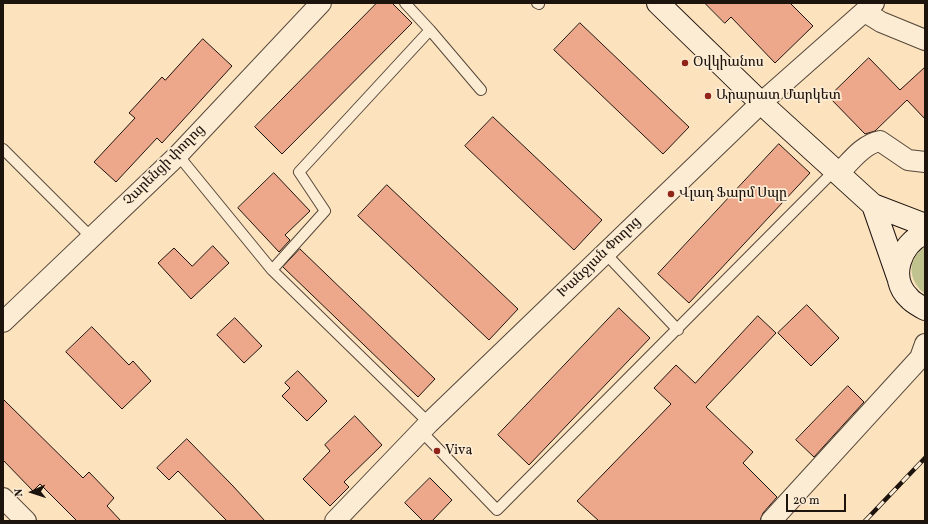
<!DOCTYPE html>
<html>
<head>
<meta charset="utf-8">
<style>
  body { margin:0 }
  #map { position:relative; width:928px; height:524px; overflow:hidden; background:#fce2bd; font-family:Vollkorn,serif }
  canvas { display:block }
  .frame { position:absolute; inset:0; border:4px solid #1e140e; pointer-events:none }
  .north { position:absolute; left:12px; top:472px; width:40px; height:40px; -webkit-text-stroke:3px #fdecd4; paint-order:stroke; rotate:267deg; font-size:11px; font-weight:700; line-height:16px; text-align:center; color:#1e140e }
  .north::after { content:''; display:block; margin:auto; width:14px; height:18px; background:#1e140e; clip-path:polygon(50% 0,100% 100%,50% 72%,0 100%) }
  .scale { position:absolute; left:786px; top:494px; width:60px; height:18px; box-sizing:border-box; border:2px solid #1e140e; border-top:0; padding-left:5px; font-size:12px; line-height:14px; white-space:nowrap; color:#1e140e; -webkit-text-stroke:3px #fdecd4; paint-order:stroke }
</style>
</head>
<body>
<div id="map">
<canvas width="928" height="524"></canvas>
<div class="frame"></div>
<div class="north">N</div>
<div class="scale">20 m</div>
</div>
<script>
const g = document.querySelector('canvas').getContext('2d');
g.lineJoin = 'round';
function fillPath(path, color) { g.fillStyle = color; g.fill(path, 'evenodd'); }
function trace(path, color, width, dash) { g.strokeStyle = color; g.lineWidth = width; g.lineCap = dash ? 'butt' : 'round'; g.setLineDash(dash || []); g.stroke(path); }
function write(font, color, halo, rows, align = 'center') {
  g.font = font + ' Vollkorn,"Noto Serif Armenian",serif'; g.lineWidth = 3.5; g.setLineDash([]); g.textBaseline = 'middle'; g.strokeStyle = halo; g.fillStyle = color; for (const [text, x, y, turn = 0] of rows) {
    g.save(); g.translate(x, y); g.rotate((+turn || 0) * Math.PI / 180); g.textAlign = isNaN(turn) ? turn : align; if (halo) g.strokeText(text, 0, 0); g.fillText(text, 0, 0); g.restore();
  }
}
const green = new Path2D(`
  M925 247V294C908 281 906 259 925 247Z`);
const building = new Path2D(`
  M377 3H392L412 23 282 154 255 127Z
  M705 3H790L813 26 775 63 731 17 725 23Z
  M580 23 689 127 663 154 554 50Z
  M203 39 232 66 162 143 157 138 116 182 94 162 135 118 129 113 162 77 165 80Z
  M869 58 900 90 925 67V119L907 100 875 131 865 134 829 97Z
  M493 117 602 220 574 250 465 146Z
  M779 144 810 173 689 303 658 274Z
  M274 173 310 211 285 235 290 240 279 252 238 208Z
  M387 185 518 309 489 340 358 216Z
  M213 246 229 263 191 299 158 263 174 248 192 266Z
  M300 249 435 379 418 397 283 267Z
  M807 305 839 338 811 366 778 333Z
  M619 308 650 338 529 465 498 435Z
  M758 316 776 333 706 407 753 452 743 463 777 497 763 513 760 521H599L577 501 671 404 654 388 676 365 695 383Z
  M235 318 262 346 244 363 217 335Z
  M92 327 129 365 133 361 151 381 122 409 66 352Z
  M298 371 327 401 307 421 282 396 290 388 285 383Z
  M848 386 864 402 814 457 796 440Z
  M3 399 83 478 89 472 114 498 107 506 121 521H77L40 484 33 491 3 460Z
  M355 416 382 445 344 482 349 487 330 506 303 479 330 451 325 445Z
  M187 439 233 486 265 521H227L178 471 169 480 157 468Z
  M430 478 452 500 432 521H423L405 503Z`);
const lane = new Path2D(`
  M405 3 430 30 299 172 325 211 272 270 429 423
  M537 3 539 4
  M430 30 481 90
  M3 149 92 238
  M178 155 272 270
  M605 253 678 330
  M421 431 497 510 834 171`);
const street = new Path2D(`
  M865 12 881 22 925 40
  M838 174C850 162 863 144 880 141L908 160 925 162
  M3 322 178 155 321 3
  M3 498 26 521
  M335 521 429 423 761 103 874 3
  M771 521 920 358 925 344`);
const secondary = new Path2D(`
  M658 3 761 103 873 205 925 225
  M873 205 898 277
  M925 233C900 244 888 278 909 298 913 303 920 306 925 309`);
const rail = new Path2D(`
  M865 521 925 458`);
const markers = [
  [685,63,4,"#8f2418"],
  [708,96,4,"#8f2418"],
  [671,194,4,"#8f2418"],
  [437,451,4,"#8f2418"]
];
const poiNames = [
  ["Օվկիանոս",693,63],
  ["Արարատ Մարկետ",716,96],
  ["Վլադ Ֆարմ Սպը",679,194],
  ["Viva",445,451]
];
const streetNames = [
  ["Չարենցի փողոց",165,166,-45],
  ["Խանջյան Փողոց",600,258,-44]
];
fillPath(green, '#c1c38f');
fillPath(building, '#eda88b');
trace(building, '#1e140e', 1);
trace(lane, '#56483a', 12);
trace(street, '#56483a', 22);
trace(secondary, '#1e140e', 24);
trace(lane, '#fdecd4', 10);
trace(street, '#fdecd4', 20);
trace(secondary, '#fdecd4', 22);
trace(rail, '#1e140e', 4.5);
trace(rail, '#fdecd4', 3, [9]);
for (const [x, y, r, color] of markers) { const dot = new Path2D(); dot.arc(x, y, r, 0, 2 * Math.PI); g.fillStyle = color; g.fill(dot); trace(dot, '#fdecd4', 1.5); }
write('14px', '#1e140e', '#fdecd4', poiNames, 'left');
write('14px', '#1e140e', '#fdecd4', streetNames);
</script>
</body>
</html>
